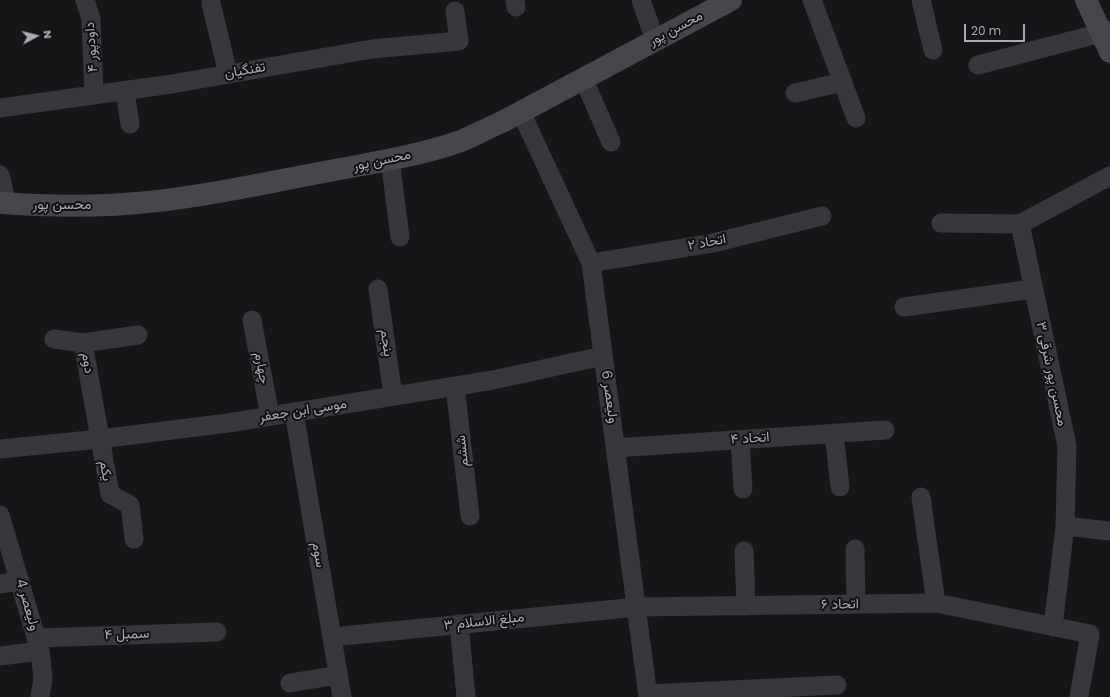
<!DOCTYPE html>
<html>
<head>
<meta charset="utf-8">
<style>
  body { margin:0 }
  #map { position:relative; width:1110px; height:697px; overflow:hidden; background:#161618; font-family:Poppins,sans-serif }
  canvas { display:block }
  .north { position:absolute; left:16px; top:16px; width:40px; height:40px; -webkit-text-stroke:3px #111113; paint-order:stroke; rotate:83deg; font-size:11px; font-weight:700; line-height:16px; text-align:center; color:#a8adb8 }
  .north::after { content:''; display:block; margin:auto; width:14px; height:18px; background:#a8adb8; clip-path:polygon(50% 0,100% 100%,50% 72%,0 100%) }
  .scale { position:absolute; left:964px; top:24px; width:61px; height:18px; box-sizing:border-box; border:2px solid #a8adb8; border-top:0; padding-left:5px; font-size:12px; line-height:14px; white-space:nowrap; color:#a8adb8; -webkit-text-stroke:3px #111113; paint-order:stroke }
</style>
</head>
<body>
<div id="map">
<canvas width="1110" height="697"></canvas>
<div class="north">N</div>
<div class="scale">20 m</div>
</div>
<script>
const g = document.querySelector('canvas').getContext('2d');
g.lineJoin = 'round';
function trace(path, color, width, dash) { g.strokeStyle = color; g.lineWidth = width; g.lineCap = dash ? 'butt' : 'round'; g.setLineDash(dash || []); g.stroke(path); }
function write(font, color, halo, rows, align = 'center') {
  g.font = font + ' Poppins,Vazirmatn,sans-serif'; g.lineWidth = 4; g.setLineDash([]); g.textBaseline = 'middle'; g.strokeStyle = halo; g.fillStyle = color; for (const [text, x, y, turn = 0] of rows) {
    g.save(); g.translate(x, y); g.rotate((+turn || 0) * Math.PI / 180); g.textAlign = isNaN(turn) ? turn : align; if (halo) g.strokeText(text, 0, 0); g.fillText(text, 0, 0); g.restore();
  }
}
const street = new Path2D(`
  M85 0 91 19 94 95
  M515 0 516 7
  M641 0 655 40
  M812 0 856 118
  M921 0 933 50
  M211 3 228 74
  M978 65 1101 33 1110 30
  M583 78 611 142
  M125 91 130 124
  M795 93 843 82
  M0 108 172 84 372 49 459 41 455 11
  M521 112 591 263 648 697
  M390 159 400 237
  M0 175 7 204
  M941 223 1020 224
  M591 263 713 243 822 216
  M378 289 393 396
  M904 307 1033 289
  M252 320 270 416
  M54 339 83 343
  M455 386 470 516
  M294 412 342 697
  M834 433 840 487
  M740 440 743 489
  M615 448 885 430
  M0 449 100 439 228 423 493 380 603 356
  M0 515 40 651 43 678 40 697
  M1065 526 1110 531
  M134 539 130 505 110 494 83 343 138 335
  M855 549 856 604
  M744 551 746 606
  M0 584 20 581
  M936 603 1090 634 1079 697
  M459 624 466 697
  M1053 627 1065 526 1067 446 1020 224 1110 176
  M332 637 637 607 936 603 921 497
  M37 638 217 632
  M0 656 40 651
  M290 683 338 675
  M648 694 837 685`);
const secondary = new Path2D(`
  M1086 0 1110 52
  M0 203C52 207 105 207 158 201 212 195 265 183 319 173 366 164 415 157 461 141 475 135 488 128 502 122L731 0`);
const streetNames = [
  ["محسن پور",676,29,-28],
  ["داودپور ۴",92,47,-94],
  ["تفنگیان",245,71,-10],
  ["محسن پور",382,161,-12],
  ["محسن پور",62,205],
  ["اتحاد ۲",707,243,-11],
  ["پنجم",386,343,82],
  ["دوم",87,363,80],
  ["چهارم",261,368,79],
  ["محسن پور شرقی ۳",1051,374,78],
  ["ولیعصر 6",609,397,82],
  ["موسی ابن جعفر",303,411,-9],
  ["اتحاد ۴",750,439,-4],
  ["ششم",463,451,-96],
  ["یکم",105,471,80],
  ["سوم",318,555,80],
  ["ولیعصر 4",27,605,74],
  ["اتحاد ۶",840,605,-1],
  ["مبلغ الاسلام ۳",484,622,-6],
  ["سمبل ۴",127,635,-2]
];
trace(street, '#37383d', 19);
trace(secondary, '#45474d', 22);
write('14px', '#a8adb8', '#111113', streetNames);
</script>
</body>
</html>
